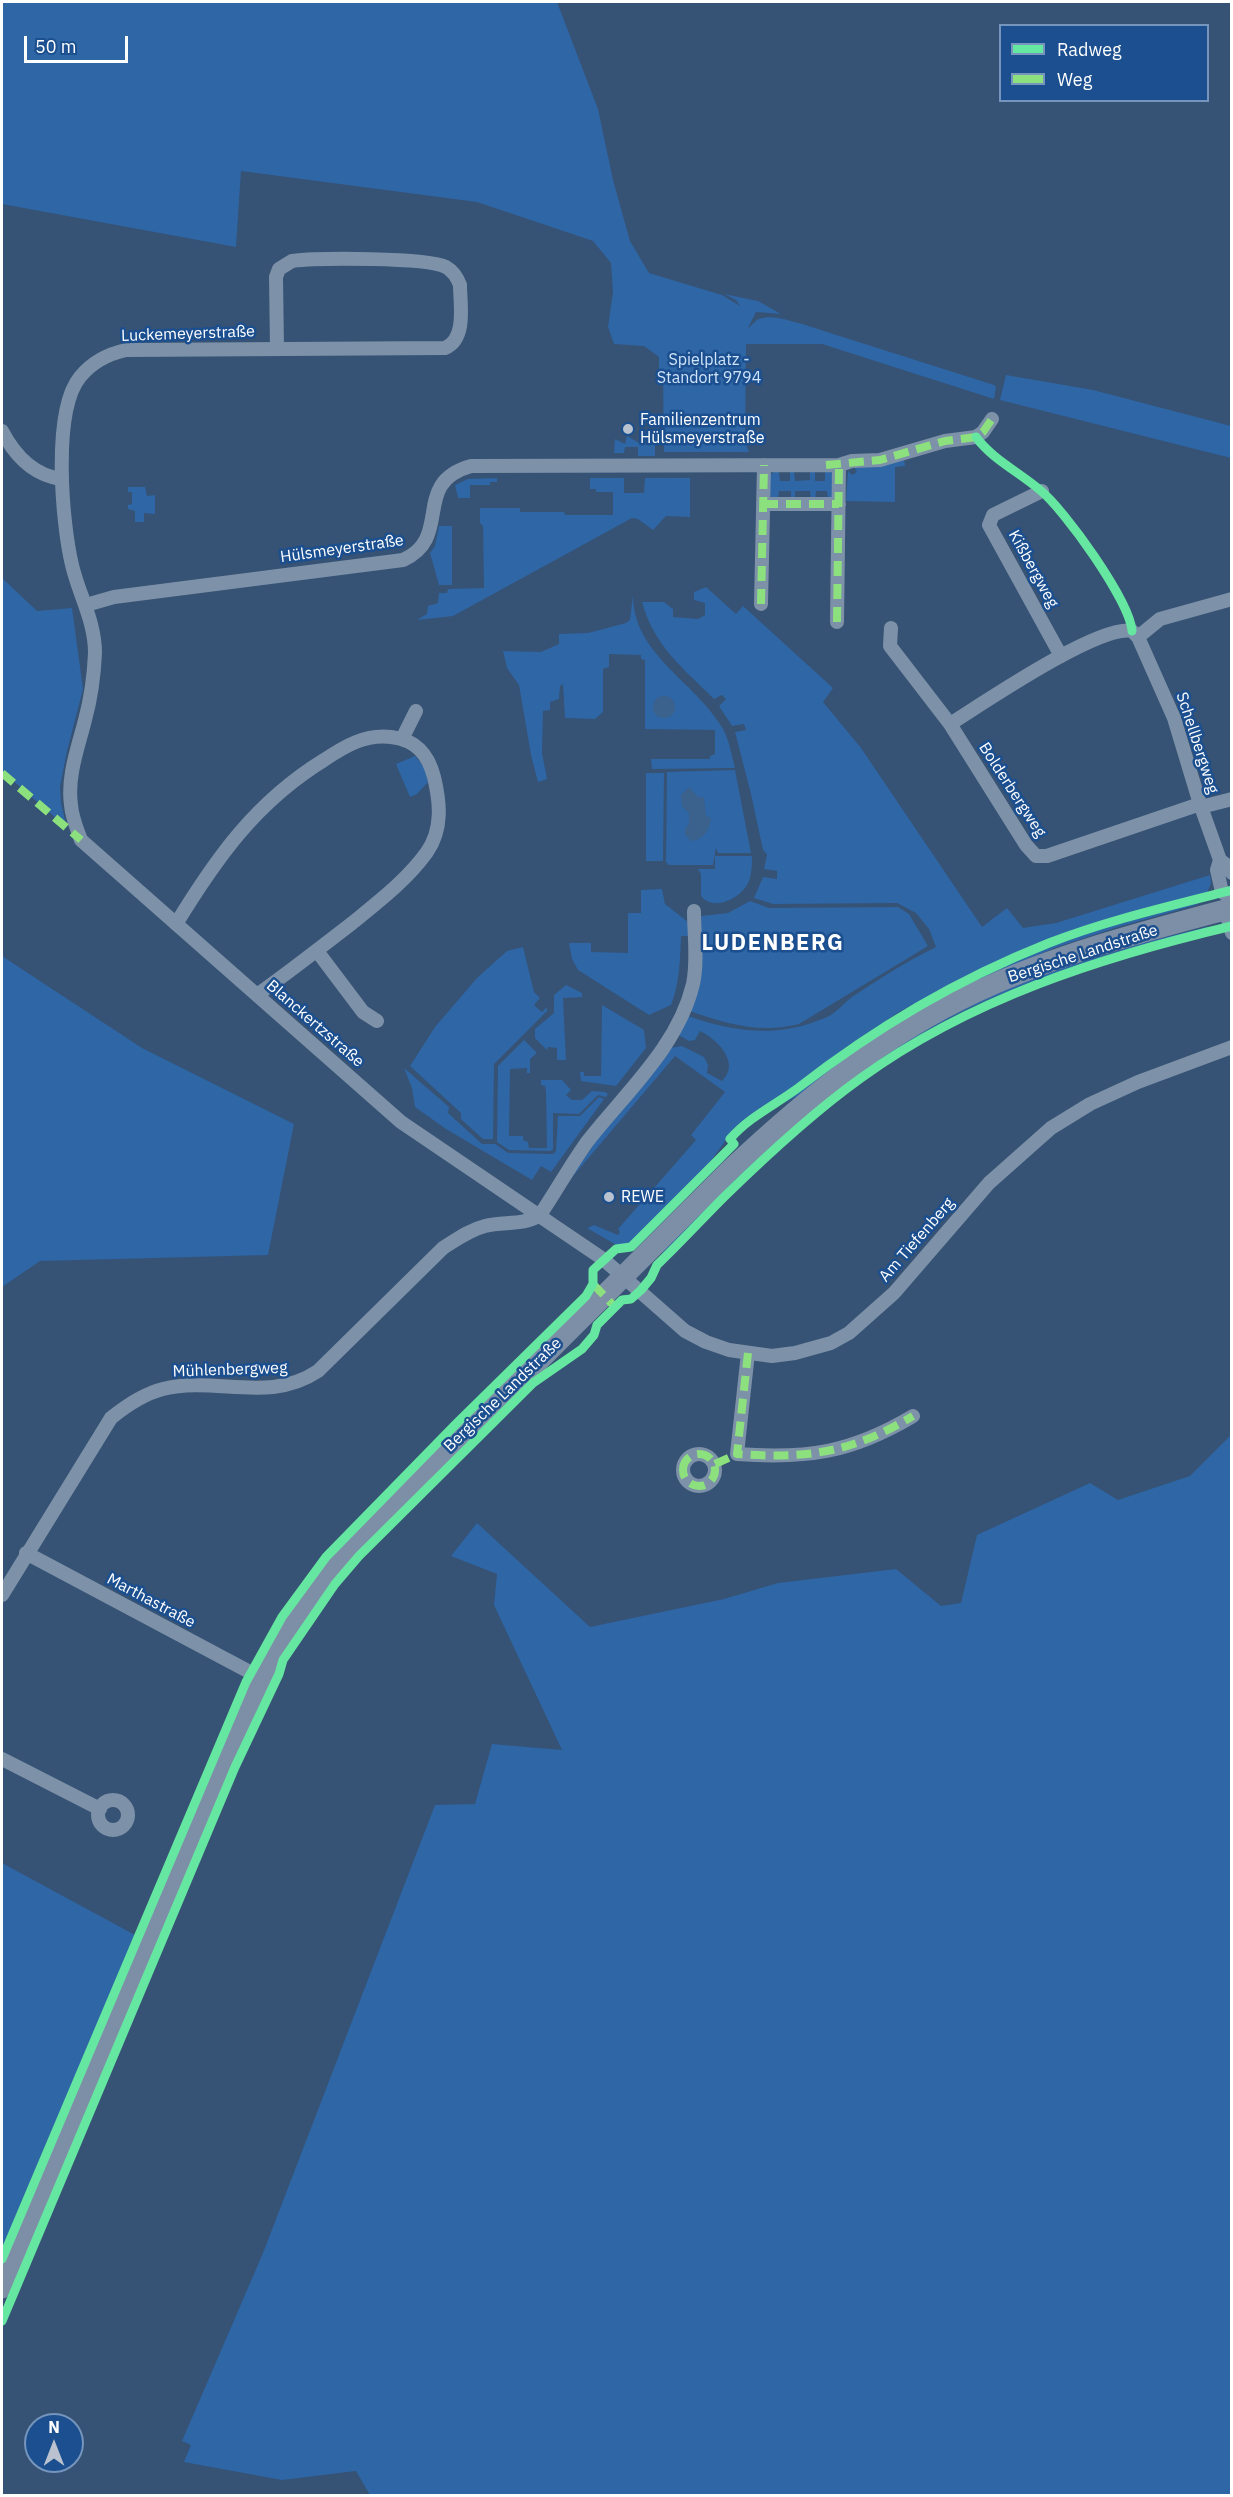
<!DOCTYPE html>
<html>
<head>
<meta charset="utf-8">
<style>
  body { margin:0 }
  #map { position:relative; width:1233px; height:2497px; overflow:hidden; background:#365274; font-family:"IBM Plex Sans",sans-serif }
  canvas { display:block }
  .frame { position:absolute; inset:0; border:3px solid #fff; pointer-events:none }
  .legend { position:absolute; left:999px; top:24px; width:210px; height:78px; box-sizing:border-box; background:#1b4f8f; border:2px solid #7695bc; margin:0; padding:8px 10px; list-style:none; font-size:18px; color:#fff }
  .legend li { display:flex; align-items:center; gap:12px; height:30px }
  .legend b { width:30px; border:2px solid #7695bc }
  .north { position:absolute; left:24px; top:2413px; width:60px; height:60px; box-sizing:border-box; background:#1b4f8f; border:2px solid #7695bc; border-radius:50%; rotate:0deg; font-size:16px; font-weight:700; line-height:24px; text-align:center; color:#fff }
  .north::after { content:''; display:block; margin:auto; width:21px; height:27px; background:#b9c2ce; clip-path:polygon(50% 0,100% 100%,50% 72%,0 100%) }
  .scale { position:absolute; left:24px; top:36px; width:104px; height:27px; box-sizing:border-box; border:3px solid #fff; border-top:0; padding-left:8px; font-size:18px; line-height:21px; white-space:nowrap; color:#fff; -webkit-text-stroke:4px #1b4f8f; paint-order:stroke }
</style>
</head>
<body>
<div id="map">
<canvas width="1233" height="2497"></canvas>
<div class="frame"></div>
<ul class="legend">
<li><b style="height:8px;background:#66e7a1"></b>Radweg</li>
<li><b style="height:8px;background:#8de07e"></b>Weg</li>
</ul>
<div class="north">N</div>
<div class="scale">50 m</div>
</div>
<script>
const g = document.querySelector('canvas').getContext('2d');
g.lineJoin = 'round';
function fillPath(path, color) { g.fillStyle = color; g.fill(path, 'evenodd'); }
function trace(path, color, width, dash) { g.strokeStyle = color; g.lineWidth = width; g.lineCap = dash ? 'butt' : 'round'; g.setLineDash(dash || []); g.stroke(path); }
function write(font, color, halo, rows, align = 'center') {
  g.font = font + ' "IBM Plex Sans",sans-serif'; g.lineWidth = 5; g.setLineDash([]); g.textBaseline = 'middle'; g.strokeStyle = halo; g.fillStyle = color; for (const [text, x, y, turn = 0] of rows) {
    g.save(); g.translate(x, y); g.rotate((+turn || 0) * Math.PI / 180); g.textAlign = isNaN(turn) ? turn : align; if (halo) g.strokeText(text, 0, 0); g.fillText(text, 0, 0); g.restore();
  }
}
const green = new Path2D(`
  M2 2H557L598 109 613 180 630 241 649 273 722 295 740 306 736 300 724 294 758 301 781 314 756 312 748 328C753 325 754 321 759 319 772 314 790 321 802 324L994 385 996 387 994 399 822 344H746L745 442 749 452H664L663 376 659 372V357L644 346 614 344 608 327 613 292 611 263 593 241 477 202 241 171 236 247 2 204Z
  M1006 375 1093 390 1231 426V458L1000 400Z
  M627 436 641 444 655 445V456H638V447H625L624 453H614L615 439 625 444Z
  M904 459 905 466 895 467V502L846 501 848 471 852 475 857 472 854 467Z
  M775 471 779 472 780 481H790V471L794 472 795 481 810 480V472H815V481H825V471L831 472 835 476 836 495 828 500 827 491H816L815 501 811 500 810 491H795V500H791V491H779L778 500 772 499 769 493V476Z
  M497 478V482H490V485H470V498H458L455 485 468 479Z
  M590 478H624V493H644L645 478H690V517L666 516 653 530 638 519 632 518 453 616 417 620 427 614 428 606 438 603 439 593H447L448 589 484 588 483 526 480 523V508H520V512H564L565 515H613V492H596V489H590Z
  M128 487H145L147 496 155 495V514L144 513V522H135V511L128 509V505L132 504V492H128Z
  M439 526H452V585H439L430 553 435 546Z
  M2 578 37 611 72 608 83 689 67 751 60 787 61 803 67 828 2 771Z
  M706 587 736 614 743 606 833 688 823 702 861 748 982 927 1007 908 1023 928 1056 923 1210 875 1211 883 1207 893 1068 933 971 974 899 1012 845 1048 766 1109 743 1122 731 1133 705 1169 630 1244 618 1246 587 1228 594 1225 618 1235 620 1232 618 1229 696 1140 691 1135 725 1092 675 1056 568 1182 596 1141 670 1048 682 1046 704 1057 708 1065 707 1073 722 1081C741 1063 717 1039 700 1031L695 1040 689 1041 680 1036V1030L688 1016C737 1033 779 1038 827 1017 836 1013 844 1003 852 997 879 979 907 961 936 947L929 929 916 913 897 903 773 904 754 898 763 877 777 879V871L764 869 767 854 763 850 751 794 735 732 746 730 744 724 732 726 719 706 726 699 722 695 714 699C683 668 654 646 642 602H664L673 609V617L698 619 705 615V603L694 600V592Z
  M633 595C633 653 692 680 720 724 729 737 731 753 735 768L652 769 651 759H710V756L715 754V730L645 729V660L641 659V655L609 654V667L603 669V712L595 719 565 718 563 684 560 686 559 699 550 702V710L543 711 542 753 547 779 538 782 531 755 519 685 507 668 503 651 541 652 559 644V634L588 633 626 623 630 620Z
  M415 756 424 767 428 782 417 794 410 797 396 764Z
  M735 770 751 853H718L716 848 713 865H669L666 862 667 772Z
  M646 773H664L663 861H646Z
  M715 856H752C752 864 752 873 749 881 743 897 714 913 701 896V874L698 869H715Z
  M662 889 665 904 688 922 690 936H681C680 960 680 982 671 1005L649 1015 578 970 572 959 569 943H591V952L628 953V913H641V890Z
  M1205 900 1196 905 1118 927 1057 947 1003 970 784 1104C886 1018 1005 954 1134 918 1156 912 1181 902 1205 900Z
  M750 901 769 908 898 907 909 914 928 946 799 1024C761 1034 726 1024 690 1011L701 965V916L728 913Z
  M1206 927 1212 928C1135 950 1056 970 983 1002 857 1058 761 1159 663 1253L660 1250 739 1172 862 1068 941 1018 1037 976 1146 942Z
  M523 947 534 992 540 998 534 1005 542 1012 547 1007V1011L494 1064 493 1139H483L461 1119V1113L410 1066 435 1027 477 978 507 951Z
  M2 956 142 1048 294 1124 268 1255 40 1261 2 1287Z
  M566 985 582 993V997L563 998 566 1060H557V1048L548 1047 547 1050 535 1038V1029L554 1013V995Z
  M602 1005 644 1030 646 1048 616 1086 581 1081 580 1072H584V1076H601Z
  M524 1040 537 1053 530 1059V1073H527V1068L510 1069 509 1136H523V1140L528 1142 529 1148H547L546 1091 545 1086 541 1085V1080H562L571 1090 566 1095 572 1100H582L592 1091 605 1092 608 1094 606 1097 598 1095 579 1114 553 1113V1149L551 1151 509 1150 497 1142 498 1066Z
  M404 1068 449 1107 448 1113 482 1144H495L508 1153 553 1154 556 1151 558 1116H580L599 1097 604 1099 551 1172 541 1166 532 1180 446 1129 415 1107 412 1088Z
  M1231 1435V2495H370L356 2471 282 2480 184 2462 191 2445 182 2441 263 2253 435 1805 475 1804 492 1744 562 1750 494 1605 497 1574 451 1556 477 1523 590 1627 724 1599 778 1583 896 1569 941 1606 961 1603 977 1535 1090 1483 1118 1500 1190 1476Z
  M2 1863 135 1935 2 2251Z`);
const water = new Path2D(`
  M653 707a11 11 0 1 1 22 0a11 11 0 1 1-22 0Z
  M689 787 698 797H704L706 816 711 818C710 830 703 840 691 841L685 835V829L689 824V813L682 806 681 795Z`);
const minor = new Path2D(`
  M277 348 276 277 279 269 292 261C317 258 426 257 446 267 453 271 457 277 460 285 460 304 467 339 445 348L126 350C108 354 92 362 80 377 52 411 62 523 72 565 79 595 95 621 95 653 94 676 91 698 85 720 78 748 67 776 71 805 72 818 77 829 81 840L401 1122 603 1259 685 1331 706 1342 729 1350 772 1356 795 1353 831 1343 849 1333 894 1293 989 1183 1051 1128 1090 1104 1138 1082 1232 1047
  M2 431C15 456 33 475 61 479
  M1042 491 993 515 989 525 1061 656
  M763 504H839
  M761 604 764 465
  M86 605 114 597 403 560C454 537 410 483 471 466L839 465 852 461 880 460 945 441 976 437 983 432 992 419
  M837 622 839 465
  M891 628 890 646 950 724 1026 845 1036 856H1047L1200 804
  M1138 637 1160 619 1232 599
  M950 724C982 704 1099 624 1132 631L1138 637 1174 718 1200 804 1220 860 1229 867 1232 873
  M402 739 416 711
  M1201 807 1232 799
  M1220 860 1217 870 1222 892 1232 898
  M1225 910 1232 933
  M176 924C217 857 256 802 324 760 345 746 365 734 391 737 416 740 428 754 434 777 440 802 443 829 427 852 407 880 378 902 351 924 320 948 289 972 257 995
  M317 951 363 1012 377 1021
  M748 1353 737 1454C807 1459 851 1453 913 1416
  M683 1470a16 16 0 1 1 32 0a16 16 0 1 1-32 0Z
  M26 1553 261 1678
  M2 1595 111 1418C127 1405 143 1394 163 1389 216 1376 269 1404 318 1371L443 1248C456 1240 469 1230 485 1226 504 1221 523 1226 540 1215 556 1191 570 1166 587 1142 625 1093 678 1047 693 984 698 961 694 935 694 911
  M2 1759 100 1809
  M98 1815a15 15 0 1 1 30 0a15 15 0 1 1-30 0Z`);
const primary = new Path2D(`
  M2 2288 248 1705C276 1647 311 1596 352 1547L729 1171C803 1101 882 1036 976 992 1057 954 1145 931 1232 908`);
const quiet = new Path2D(`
  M826 465 880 460 945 441 976 437 983 432 992 419
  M763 504H839
  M761 604 764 465
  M837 622 839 465
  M2 773 81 840
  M593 1284 614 1306
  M748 1353 737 1454C807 1459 851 1453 913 1416
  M683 1470a16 16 0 1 1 32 0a16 16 0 1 1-32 0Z
  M715 1464 737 1454`);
const cycleway = new Path2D(`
  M976 437C992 459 1019 472 1040 490 1064 509 1130 601 1132 631
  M2 2259 246 1682 282 1617 326 1557 456 1424 586 1296 593 1284V1270L616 1249 631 1247 734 1144 730 1139C749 1117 775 1105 798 1088 877 1027 956 980 1049 943 1108 920 1170 906 1232 890
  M2 2321 235 1767 279 1674 283 1660 335 1584 359 1556 533 1383 582 1349 594 1335 597 1325 622 1300 631 1299 641 1290 651 1278 657 1265C680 1243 702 1219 724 1197 767 1155 812 1113 861 1078 970 999 1101 957 1232 926`);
const markers = [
  [628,429,6,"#b9c2ce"],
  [609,1197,6,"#b9c2ce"]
];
const streetNames = [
  ["Luckemeyerstraße",188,334,-2],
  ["Hülsmeyerstraße",342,549,-8],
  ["Kißbergweg",1033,569,61],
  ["Schellbergweg",1197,743,72],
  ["Bolderbergweg",1012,790,57],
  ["Bergische Landstraße",1083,954,-18],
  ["Blanckertzstraße",315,1024,41],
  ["Am Tiefenberg",917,1240,-49],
  ["Mühlenbergweg",230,1370,-2],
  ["Bergische Landstraße",503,1395,-44],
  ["Marthastraße",151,1601,28]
];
const parkNames = [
  ["Spielplatz -",709,360],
  ["Standort 9794",709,378]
];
const poiNames = [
  ["Familienzentrum",640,420],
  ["Hülsmeyerstraße",640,438],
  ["REWE",621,1197]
];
const districtNames = [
  ["LUDENBERG",773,944]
];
fillPath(green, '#2f66a5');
fillPath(water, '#3b618d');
trace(minor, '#7d92a8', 14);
trace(primary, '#7d8ea7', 21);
trace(quiet, '#8de07e', 8, [15, 8]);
trace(cycleway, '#66e7a1', 9);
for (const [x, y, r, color] of markers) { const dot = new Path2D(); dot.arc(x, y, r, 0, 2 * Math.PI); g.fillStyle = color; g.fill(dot); trace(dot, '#1b4f8f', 2); }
write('16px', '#fff', '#1b4f8f', streetNames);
write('16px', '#cfe3fa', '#1b4f8f', parkNames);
write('16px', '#fff', '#1b4f8f', poiNames, 'left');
g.letterSpacing = '1.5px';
write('bold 22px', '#fff', '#1b4f8f', districtNames);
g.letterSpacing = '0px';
</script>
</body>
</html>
